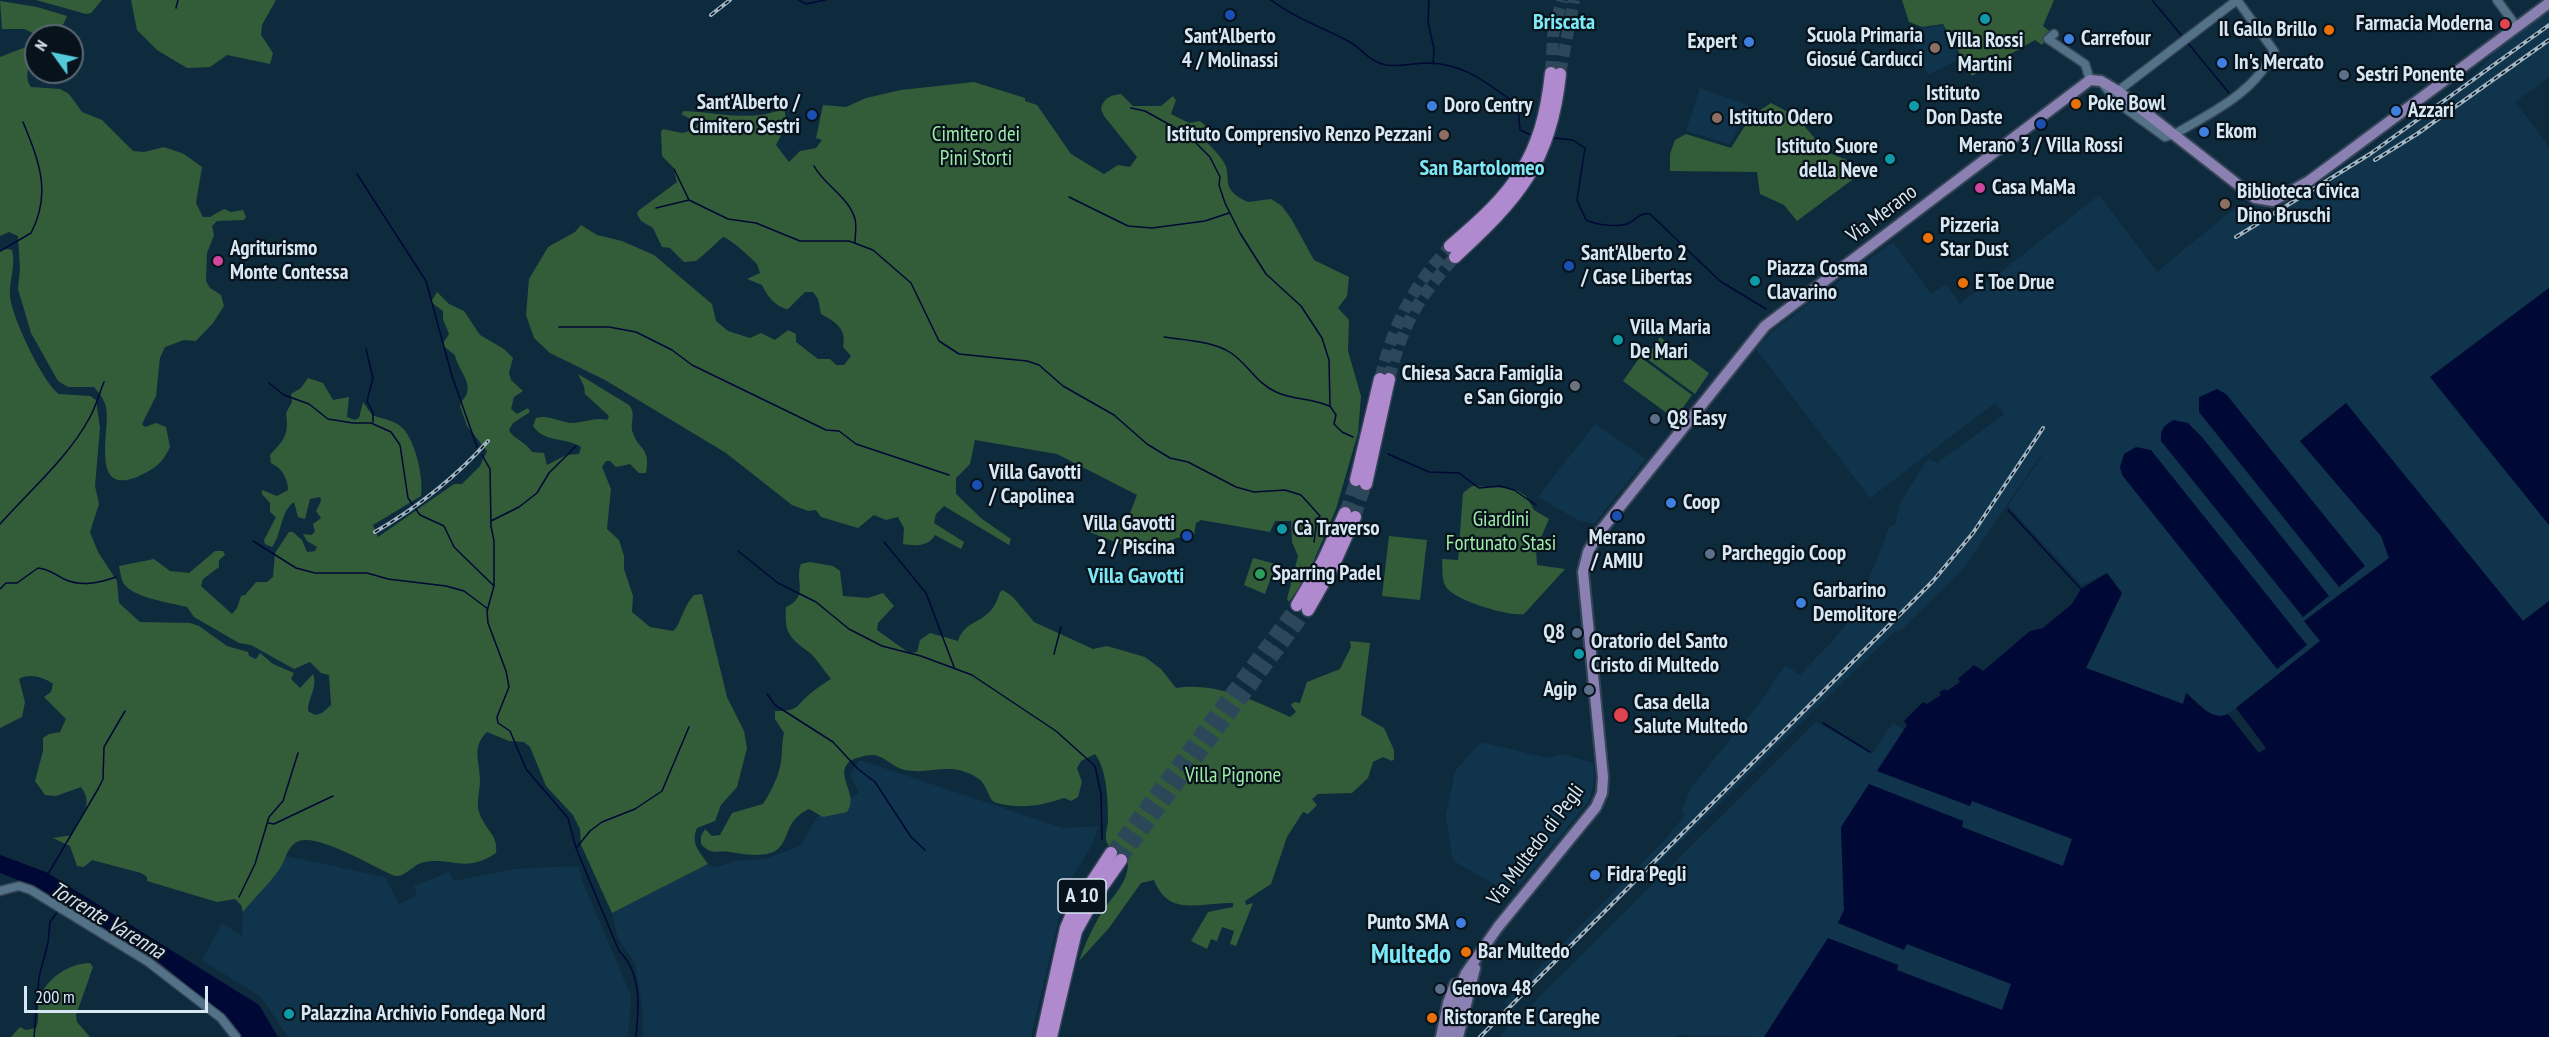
<!DOCTYPE html>
<html>
<head>
<meta charset="utf-8">
<style>
  body { margin:0 }
  #map { position:relative; width:2549px; height:1037px; overflow:hidden; background:#0e2b3e; font-family:"PT Sans Narrow",sans-serif }
  canvas { display:block }
  .north { position:absolute; left:24px; top:24px; width:60px; height:60px; box-sizing:border-box; background:#07121b; border:2px solid #5a6872; border-radius:50%; rotate:303deg; font-size:16px; font-weight:700; line-height:24px; text-align:center; color:#d7e8f4 }
  .north::after { content:''; display:block; margin:auto; width:21px; height:27px; background:#53cbda; clip-path:polygon(50% 0,100% 100%,50% 72%,0 100%) }
  .scale { position:absolute; left:24px; top:986px; width:184px; height:27px; box-sizing:border-box; border:3px solid #d7e8f4; border-top:0; padding-left:8px; font-size:18px; line-height:21px; white-space:nowrap; color:#d7e8f4; -webkit-text-stroke:4px #07121b; paint-order:stroke }
</style>
</head>
<body>
<div id="map">
<canvas width="2549" height="1037"></canvas>
<div class="north">N</div>
<div class="scale">200 m</div>
</div>
<script>
const g = document.querySelector('canvas').getContext('2d');
g.lineJoin = 'round';
function fillPath(path, color) { g.fillStyle = color; g.fill(path, 'evenodd'); }
function trace(path, color, width, dash) { g.strokeStyle = color; g.lineWidth = width; g.lineCap = dash ? 'butt' : 'round'; g.setLineDash(dash || []); g.stroke(path); }
function write(font, color, halo, rows, align = 'center') {
  g.font = font + ' "PT Sans Narrow",sans-serif'; g.lineWidth = 4.5; g.setLineDash([]); g.textBaseline = 'middle'; g.strokeStyle = halo; g.fillStyle = color; for (const [text, x, y, turn = 0] of rows) {
    g.save(); g.translate(x, y); g.rotate((+turn || 0) * Math.PI / 180); g.textAlign = isNaN(turn) ? turn : align; if (halo) g.strokeText(text, 0, 0); g.fillText(text, 0, 0); g.restore();
  }
}
const built = new Path2D(`
  M2549 11V77L2515 102 2549 147V288L2430 377 2549 525V601L2523 621 2346 403 2300 441 2381 536 2389 559 2305 621 2320 641 2228 714 2220 717 2213 716 2187 693 2184 704 2086 668 2122 593 2107 573 2082 585 2008 506 2042 456 2041 455 1963 569 1901 630 1894 632 1668 854 1507 1006 1504 1003 1663 842 1685 815 1682 810 1691 788 1762 700 1785 665 1800 675 1836 637 1856 611 1890 526 1895 525 1900 503 1928 459 1937 463 2005 414 1995 403 1870 498 1756 349 1775 329 1893 242 1931 294 1946 284 1960 304 2099 195 2157 272 2236 207 2257 222 2373 148 2474 75 2495 51Z
  M1943 25 1960 59 1928 75 1910 37 1922 28Z
  M1700 88 1750 106 1730 144 1686 131Z
  M1595 424 1646 459 1594 524 1578 520 1538 497Z
  M1816 722 1872 754 1893 723 1904 730 1877 771 1970 806 1972 801 2073 839 2063 866 1962 827 1963 822 1841 827 1844 910 1838 923 1904 949 1907 944 2012 984 2002 1011 1897 970 1898 965 1828 938 1764 1037 1679 1035 1677 1037H1499Z
  M1481 742 1547 758 1563 754 1593 763 1594 782 1589 801 1521 884 1504 889 1457 863 1452 857 1446 815 1455 771Z
  M860 760 1063 828 1099 826 1092 845 1066 887 1031 1037H643V1011L635 964 618 938 612 913 708 864 714 868 735 861 765 859 800 846 817 817 859 793 850 774Z
  M286 856 385 877 399 904 417 895 414 886 449 872 454 881 513 869 579 866 583 883 631 996 628 1037H288L262 998 202 960 222 923 242 936 243 912 280 869Z`);
const green = new Path2D(`
  M36 0H102L91 13 86 14Z
  M131 0H276L262 25 261 35 273 53 270 64 227 55 210 67 187 68 157 50 137 30Z
  M1902 0H2054L2043 26 2052 33 2042 45 2035 40 1972 76 1943 24 1922 27 1909 22Z
  M0 1 37 7 67 16 58 36H40L24 29H2Z
  M23 48 29 50C33 63 22 75 31 87L60 89 69 94 82 112 102 120 133 151 144 152 164 147 184 154 202 167 196 203 203 217H210L224 209 231 212 243 210 246 217 244 220 217 221 212 226 214 235 207 253 206 281 210 288 221 295 224 306 213 323 196 341 184 340 165 347 160 358 156 396 142 424 145 427 156 423 166 427 170 447C163 463 153 470 137 477 89 496 111 429 106 407 104 399 99 393 94 387H68L58 381 31 333 18 289 20 269 18 236 9 232 0 236V57Z
  M974 82 1025 98V101L1037 105 1071 154 1104 174 1118 165 1130 167 1137 157 1104 116 1101 109C1103 98 1111 95 1121 94L1133 106H1161L1173 96 1176 100 1171 114 1189 123 1200 121 1206 126 1204 139C1210 146 1218 153 1223 161 1234 177 1217 188 1248 202L1271 199 1282 206 1292 220 1314 260 1349 277 1347 296 1338 308 1349 320 1348 351 1361 396 1358 433 1336 509 1308 574 1289 602 1287 599 1298 556 1292 542 1291 521H1275L1270 532 1201 520 1196 523 1194 536 1177 538 1158 545 1128 537 1125 546 1087 531 1092 517 1127 521 1137 495 1057 454 975 440 970 464 956 478V494L982 519 1011 539 1009 545 944 506 936 514 934 523 964 542 961 549 935 535C928 547 916 546 903 544L904 528 898 517 886 520 874 515 858 528 821 517 816 510 808 511 792 505 726 453 605 380 550 353 534 338 526 315 529 279 548 247 575 232 581 225 597 235 622 241 654 255 712 304 716 321 728 331 750 338 761 333 775 340 788 330 796 334V342L818 359H830L836 365H844L851 356 843 347C847 329 836 322 821 314L818 299 813 292H805L788 309C777 308 767 296 762 285L747 279 760 273 757 264C751 258 731 239 723 237 713 246 706 253 696 261L684 262 670 248 662 247 653 228 641 221 637 214 638 211 677 182 673 167 662 156 661 132 663 129 682 133 694 130 698 123 681 114 684 111C717 112 754 123 784 108L787 124 776 145 789 162 800 151 816 148 822 140 816 138 823 105 846 107 866 98 901 90Z
  M1771 103 1797 117 1826 152 1850 161 1852 180 1797 221 1784 205 1760 194 1757 172 1670 171V154L1675 140 1686 134 1731 148 1751 116Z
  M8 249 12 250C16 266 9 280 10 296 11 315 43 383 59 394L90 396 96 400 100 428 95 486 99 504 90 532 98 552 117 581 119 603 140 622 190 623 199 626 227 646 248 652 249 656 256 659 260 653 273 664 294 673 291 679 300 688 313 674C318 688 308 697 308 711L315 715 322 713 331 705 329 675 321 673 310 662 294 669 251 645 239 643 194 617 187 607C172 603 134 598 124 584 121 579 120 571 119 566L154 559 170 571 189 573 215 551H223L225 555 219 560V567L203 579 201 586 232 614 237 608 241 596 245 595 256 582H267L273 577 275 553 289 532H293L302 540 307 552 315 551 317 547 307 541 303 534 311 535 315 532 313 524 321 518 316 511 321 501 320 497 310 499 305 519 298 517 294 502C280 512 282 534 272 547L265 544 264 540 276 517 270 512V503L262 494V490L277 496 288 490C288 479 282 468 271 463L270 455C285 439 289 434 286 413L292 402 291 394 301 388 308 378 323 383 333 400 349 397 347 417 355 420 359 418 363 402 372 415C381 419 390 419 399 425 415 436 424 478 421 496L373 525 378 537 454 484H462L480 466 487 451 467 426 460 406C461 400 465 399 467 393 471 380 457 368 455 355L442 345 449 334 443 319V311L431 302 437 292 449 304 464 311 480 335 504 349 513 358 509 373 511 380 523 391 514 397 511 409 517 414 528 408 530 412 513 423 509 430C513 439 524 440 532 452L544 453 547 465 566 455 579 454 581 447C566 437 544 443 533 426L536 418C550 414 562 424 574 423 587 422 595 417 607 420L609 416 585 394 584 386 578 374 629 405C637 414 629 424 633 433 639 451 651 447 646 473H639L630 464 616 467 610 461H606L602 467 611 489 607 529 619 540 624 556V569L633 596 632 612 650 627 673 631C681 625 683 606 694 595L702 594 727 697 744 731 747 748 737 787 721 805 715 821 697 828C690 844 700 852 708 864L612 913 581 845 580 829 573 815 546 786 530 747 524 742 509 741 487 732C471 747 480 762 480 780 480 790 476 803 479 812 484 829 499 835 496 853 463 875 450 855 421 863 412 866 402 880 393 875 374 868 313 829 295 843 286 850 285 862 279 870 268 885 254 898 243 912L241 905 235 899 217 902 147 881V877L141 873 92 860 84 867 77 866 70 846 53 838 72 835C77 816 96 807 81 787L56 796 45 795 35 781 43 751V738L49 734 60 732 66 719 44 697 51 692 53 684C44 677 29 673 19 679L25 702 22 717 0 728V250Z
  M1660 337 1709 373 1695 394 1646 358Z
  M1640 357 1692 395 1675 419 1623 381Z
  M1472 486 1509 488 1518 491 1526 496 1534 510 1549 519 1536 549 1537 565 1565 569 1524 614C1509 617 1454 600 1446 587 1441 579 1443 567 1442 559L1458 560 1463 493Z
  M1389 536 1427 540 1420 600 1382 596Z
  M1253 558 1276 564 1265 594 1244 585Z
  M810 562 833 566 840 571 843 596 868 598 883 593 894 606 878 623 877 630 909 653 917 652 920 640 930 633 958 641C966 616 990 627 1000 592L1003 590 1013 597 1034 622 1093 649 1107 646 1145 657 1161 669 1176 688C1216 682 1255 701 1290 717L1296 712 1291 705 1294 702 1300 703 1307 682 1340 669 1351 647 1350 641 1370 643 1361 715 1384 728 1394 750V759L1392 761 1383 757 1373 762 1368 778 1352 793 1318 794 1312 799 1317 805 1308 814 1303 812 1287 837 1271 884 1245 901 1246 905 1253 903 1236 946 1230 944 1234 931 1222 927 1217 941 1211 939 1207 949 1191 941 1208 912 1233 907V903C1200 902 1169 918 1154 880L1141 883 1109 928 1079 961C1084 946 1091 931 1099 917 1109 899 1128 885 1128 863 1122 857 1110 850 1107 843 1104 836 1108 827 1108 820 1108 800 1107 770 1095 754L1081 761 1077 768 1082 782 1078 797 1071 801 1064 798C1040 806 1022 809 997 803 987 801 989 784 976 777 949 761 931 775 905 770 893 768 884 755 872 755 866 755 855 758 850 761 833 775 860 794 847 812L823 817 809 809C771 826 805 866 730 852 717 850 712 856 701 844V836L705 829 712 836 720 835 732 813 763 804C770 793 777 780 780 767 783 756 781 745 784 733L775 719V711C800 711 794 707 811 693 817 688 824 683 831 679 824 671 818 660 810 653 790 638 784 634 786 607 810 596 794 581 801 564Z
  M90 963 93 967 76 1015 77 1022 90 1037H11L20 1027 26 1030 36 1028C39 1021 38 1017 38 1009 38 984 66 963 90 963Z`);
const water = new Path2D(`
  M2549 288V525L2430 377Z
  M2217 389 2226 394 2365 566 2339 587 2199 412V397Z
  M2346 403 2523 621 2549 601V1037H1764L1828 938 1898 965 1897 970 2002 1010 2011 984 1907 944 1904 950 1838 923 1844 910 1841 827 1869 784 1963 821 1962 827 2063 866 2072 839 1972 801 1970 806 1877 771 1907 725 1904 721 1923 702 1927 704 1941 695 1939 692 1945 689 1947 691 1960 682 1958 679 1974 665 1983 671 2030 631 2043 628 2072 604 2081 589 2107 573 2122 593 2086 668 2183 704 2186 693C2199 704 2211 721 2228 714L2259 753 2266 748 2236 708 2320 641 2304 621 2389 558 2381 536 2300 441Z
  M2174 420 2188 423 2202 437 2329 596 2303 617 2161 441C2160 429 2164 425 2174 420Z
  M2136 447 2151 450 2307 645 2277 669 2122 475 2120 467 2124 454Z
  M0 855 46 872 259 1005 278 1037H241L228 1019 149 954 115 937 33 886 0 873Z`);
const stream = new Path2D(`
  M799 0 806 4 825 0
  M1271 0C1298 20 1320 26 1348 41 1362 48 1369 62 1386 65 1400 67 1414 63 1428 63 1467 64 1487 84 1518 105L1520 130 1531 135
  M1429 0 1428 22 1434 49 1433 64
  M2152 0 2182 36
  M176 8 178 0
  M2187 42 2229 93
  M1131 108 1145 111 1188 135 1210 157 1220 177 1219 185 1225 203 1240 233 1266 274 1301 306 1322 338 1329 360 1330 406 1336 415 1334 424 1342 432 1353 437
  M1554 138 1573 140 1585 148 1577 200 1586 220C1596 225 1620 228 1629 223 1637 219 1640 212 1650 214L1720 281 1766 309
  M814 166C824 185 849 197 855 219 857 226 855 235 855 243
  M674 169 689 200
  M357 174 426 281 452 376 477 447
  M1069 197 1128 226 1152 228 1205 221 1229 213
  M656 208 689 200 728 219 756 223 800 241H849L873 250 911 283 939 341 959 354 1027 361 1039 365 1063 386 1114 415 1147 444 1170 458 1188 462 1236 487 1254 492 1285 490 1301 495 1320 516 1317 519 1314 542
  M0 251 31 233C52 193 39 161 23 122
  M559 327H609L636 332 672 350 692 365 826 430 839 431 856 444 949 475
  M1164 337C1184 340 1213 341 1231 353 1248 364 1256 383 1276 392 1293 400 1311 398 1329 406
  M366 349 373 378 367 401 373 413V422
  M269 383 284 395 309 404 328 419 353 423H371L391 432 400 445 408 498 420 515 444 526 454 547 494 586
  M1388 454 1429 472 1459 473 1479 488 1500 486 1514 490 1536 505
  M482 455 490 469 491 526 494 541V586L487 611 488 623 506 671 509 687 497 717 498 723 510 731 526 769 568 818 576 848 619 951C642 973 639 1007 636 1037
  M2008 510 2081 589
  M491 521 519 507 537 493 549 473 576 446
  M0 524C31 489 68 458 90 417 96 406 99 394 104 382
  M253 541 296 568 315 573H367L388 579 446 586 464 591 488 609
  M884 542 926 593 954 667
  M738 551 778 583 816 602 849 629 882 646 921 656 972 675 1056 731 1095 766 1101 794 1102 839
  M0 589 6 583H17L38 568C50 569 55 575 64 579 81 587 99 583 116 577
  M1054 654 1061 627
  M767 694 775 705 833 742 858 769 875 782 911 837 925 850
  M1823 723 1870 752
  M268 823 274 824 333 796
  M577 847 590 831 602 822 635 809 662 791 689 727
  M48 874 98 789 103 779 104 747 125 711
  M239 897 255 864 269 817 283 801 298 753
  M34 1037 39 977 48 943 50 922 58 911`);
const highwayTunnel = new Path2D(`
  M1551 73 1553 35 1562 0
  M1560 74 1574 0
  M1380 379C1394 323 1411 289 1450 246
  M1389 379C1403 324 1417 299 1455 257
  M1345 513 1356 480
  M1355 517 1366 484
  M1111 853 1297 605
  M1121 860 1308 610`);
const minor = new Path2D(`
  M2497 0 2517 27
  M2054 34 2048 39 2085 64 2090 80
  M2103 84 2118 103 2165 137 2175 134C2212 112 2255 93 2274 51L2237 0
  M2118 91 2237 0
  M0 891 19 886 31 890 147 961 221 1018 236 1037`);
const major = new Path2D(`
  M1441 1037 1448 1003 1455 984
  M1449 1037 1461 984 1466 973 1498 927 1596 807 1602 793 1603 777 1583 572 1588 552 1598 534 1765 326 2090 80 2101 81 2118 91 2255 198 2273 201 2309 181 2549 3
  M1458 1037 1475 968`);
const highway = new Path2D(`
  M1450 246C1514 192 1542 159 1551 73
  M1455 257C1518 199 1551 163 1560 74
  M1356 480 1380 379
  M1366 484 1389 379
  M1297 605 1323 561 1345 513
  M1308 610 1333 566 1355 517
  M1042 1037 1066 928 1074 909 1111 853
  M1051 1037 1076 931 1095 897 1121 860`);
const rail = new Path2D(`
  M711 15 730 0
  M2375 160 2417 134 2549 40
  M2236 237 2370 154 2549 25
  M375 532C418 507 455 478 488 441
  M1480 1037 1933 581 1973 533 2043 428`);
const markers = [
  [1230,15,6,"#1a4fb4"],
  [1985,19,6,"#0f9aa8"],
  [2505,24,6,"#e0444e"],
  [2329,30,6,"#e8710a"],
  [2069,39,6,"#3f7fe0"],
  [1749,42,6,"#3f7fe0"],
  [1935,48,6,"#8d6e63"],
  [2222,63,6,"#3f7fe0"],
  [2344,75,6,"#5c6f8a"],
  [2076,104,6,"#e8710a"],
  [1432,106,6,"#3f7fe0"],
  [1914,106,6,"#0f9aa8"],
  [2396,111,6,"#3f7fe0"],
  [812,115,6,"#1a4fb4"],
  [1717,118,6,"#8d6e63"],
  [2041,124,6,"#1a4fb4"],
  [2204,132,6,"#3f7fe0"],
  [1444,135,6,"#8d6e63"],
  [1890,159,6,"#0f9aa8"],
  [1980,188,6,"#d1479c"],
  [2225,204,6,"#8d6e63"],
  [1928,238,6,"#e8710a"],
  [218,261,6,"#d1479c"],
  [1569,266,6,"#1a4fb4"],
  [1755,281,6,"#0f9aa8"],
  [1963,283,6,"#e8710a"],
  [1618,340,6,"#0f9aa8"],
  [1575,386,6,"#6b7280"],
  [1655,419,6,"#5c6f8a"],
  [977,485,6,"#1a4fb4"],
  [1671,503,6,"#3f7fe0"],
  [1617,516,6,"#1a4fb4"],
  [1282,529,6,"#0f9aa8"],
  [1187,536,6,"#1a4fb4"],
  [1710,554,6,"#5c6f8a"],
  [1260,574,6,"#2e9e5b"],
  [1801,603,6,"#3f7fe0"],
  [1577,633,6,"#5c6f8a"],
  [1579,654,6,"#0f9aa8"],
  [1589,690,6,"#5c6f8a"],
  [1621,715,8,"#e0444e"],
  [1595,875,6,"#3f7fe0"],
  [1461,923,6,"#3f7fe0"],
  [1466,952,6,"#e8710a"],
  [1440,989,6,"#5c6f8a"],
  [289,1014,6,"#0f9aa8"],
  [1432,1018,6,"#e8710a"]
];
const shields = [
  [1082,896,48]
];
const shieldNames = [
  ["A 10",1082,896]
];
const poiNames = [
  ["Farmacia Moderna",2493,24,"right"],
  ["Il Gallo Brillo",2317,30,"right"],
  ["Scuola Primaria",1923,36,"right"],
  ["Giosué Carducci",1923,60,"right"],
  ["Sant'Alberto",1230,37,"center"],
  ["4 / Molinassi",1230,61,"center"],
  ["Carrefour",2081,39],
  ["Villa Rossi",1985,41,"center"],
  ["Martini",1985,65,"center"],
  ["Expert",1737,42,"right"],
  ["In's Mercato",2234,63],
  ["Sestri Ponente",2356,75],
  ["Istituto",1926,94],
  ["Don Daste",1926,118],
  ["Sant'Alberto /",800,103,"right"],
  ["Cimitero Sestri",800,127,"right"],
  ["Poke Bowl",2088,104],
  ["Doro Centry",1444,106],
  ["Azzari",2408,111],
  ["Istituto Odero",1729,118],
  ["Ekom",2216,132],
  ["Istituto Comprensivo Renzo Pezzani",1432,135,"right"],
  ["Merano 3 / Villa Rossi",2041,146,"center"],
  ["Istituto Suore",1878,147,"right"],
  ["della Neve",1878,171,"right"],
  ["Casa MaMa",1992,188],
  ["Biblioteca Civica",2237,192],
  ["Dino Bruschi",2237,216],
  ["Pizzeria",1940,226],
  ["Star Dust",1940,250],
  ["Agriturismo",230,249],
  ["Monte Contessa",230,273],
  ["Sant'Alberto 2",1581,254],
  ["/ Case Libertas",1581,278],
  ["Piazza Cosma",1767,269],
  ["Clavarino",1767,293],
  ["E Toe Drue",1975,283],
  ["Villa Maria",1630,328],
  ["De Mari",1630,352],
  ["Chiesa Sacra Famiglia",1563,374,"right"],
  ["e San Giorgio",1563,398,"right"],
  ["Q8 Easy",1667,419],
  ["Villa Gavotti",989,473],
  ["/ Capolinea",989,497],
  ["Coop",1683,503],
  ["Villa Gavotti",1175,524,"right"],
  ["2 / Piscina",1175,548,"right"],
  ["Cà Traverso",1294,529],
  ["Merano",1617,538,"center"],
  ["/ AMIU",1617,562,"center"],
  ["Parcheggio Coop",1722,554],
  ["Sparring Padel",1272,574],
  ["Garbarino",1813,591],
  ["Demolitore",1813,615],
  ["Q8",1565,633,"right"],
  ["Oratorio del Santo",1591,642],
  ["Cristo di Multedo",1591,666],
  ["Agip",1577,690,"right"],
  ["Casa della",1634,703],
  ["Salute Multedo",1634,727],
  ["Fidra Pegli",1607,875],
  ["Punto SMA",1449,923,"right"],
  ["Bar Multedo",1478,952],
  ["Genova 48",1452,989],
  ["Palazzina Archivio Fondega Nord",301,1014],
  ["Ristorante E Careghe",1444,1018]
];
const parkNames = [
  ["Cimitero dei",976,135],
  ["Pini Storti",976,159],
  ["Giardini",1501,520],
  ["Fortunato Stasi",1501,544],
  ["Villa Pignone",1233,776]
];
const streetNames = [
  ["Via Merano",1882,214,-37],
  ["Via Multedo di Pegli",1536,845,-53]
];
const neighbourhoodNames = [
  ["Briscata",1564,23],
  ["San Bartolomeo",1482,169],
  ["Villa Gavotti",1136,577]
];
const waterNames = [
  ["Torrente Varenna",107,921,31]
];
const districtNames = [
  ["Multedo",1411,955]
];
fillPath(built, '#10344c');
fillPath(green, '#335c39');
fillPath(water, '#000835');
trace(stream, '#000835', 1.5);
trace(highwayTunnel, '#2c4759', 12, [12, 6]);
trace(minor, '#344556', 11);
trace(major, '#344556', 14);
trace(highway, '#344556', 15);
trace(minor, '#537187', 8);
trace(major, '#8a80b2', 10);
trace(highway, '#af8acf', 12);
trace(rail, '#a1b5c3', 4);
trace(rail, '#07121b', 1.5, [4.5]);
for (const [x, y, r, color] of markers) { const dot = new Path2D(); dot.arc(x, y, r, 0, 2 * Math.PI); g.fillStyle = color; g.fill(dot); trace(dot, '#07121b', 2); }
for (const [x, y, w] of shields) { const box = new Path2D(); box.roundRect(x - w / 2, y - 17, w, 34, 4.5); g.fillStyle = '#07121b'; g.fill(box); trace(box, '#d7e8f4', 1.5); }
write('bold 20px', '#d7e8f4', null, shieldNames);
write('bold 21px', '#d7e8f4', '#07121b', poiNames, 'left');
write('21px', '#9eeba7', '#07121b', parkNames);
write('21px', '#d7e8f4', '#07121b', streetNames);
write('bold 22px', '#7ee8f6', '#07121b', neighbourhoodNames);
write('italic 22px', '#d7e0f0', '#07121b', waterNames);
write('bold 27px', '#7ee8f6', '#07121b', districtNames);
</script>
</body>
</html>
